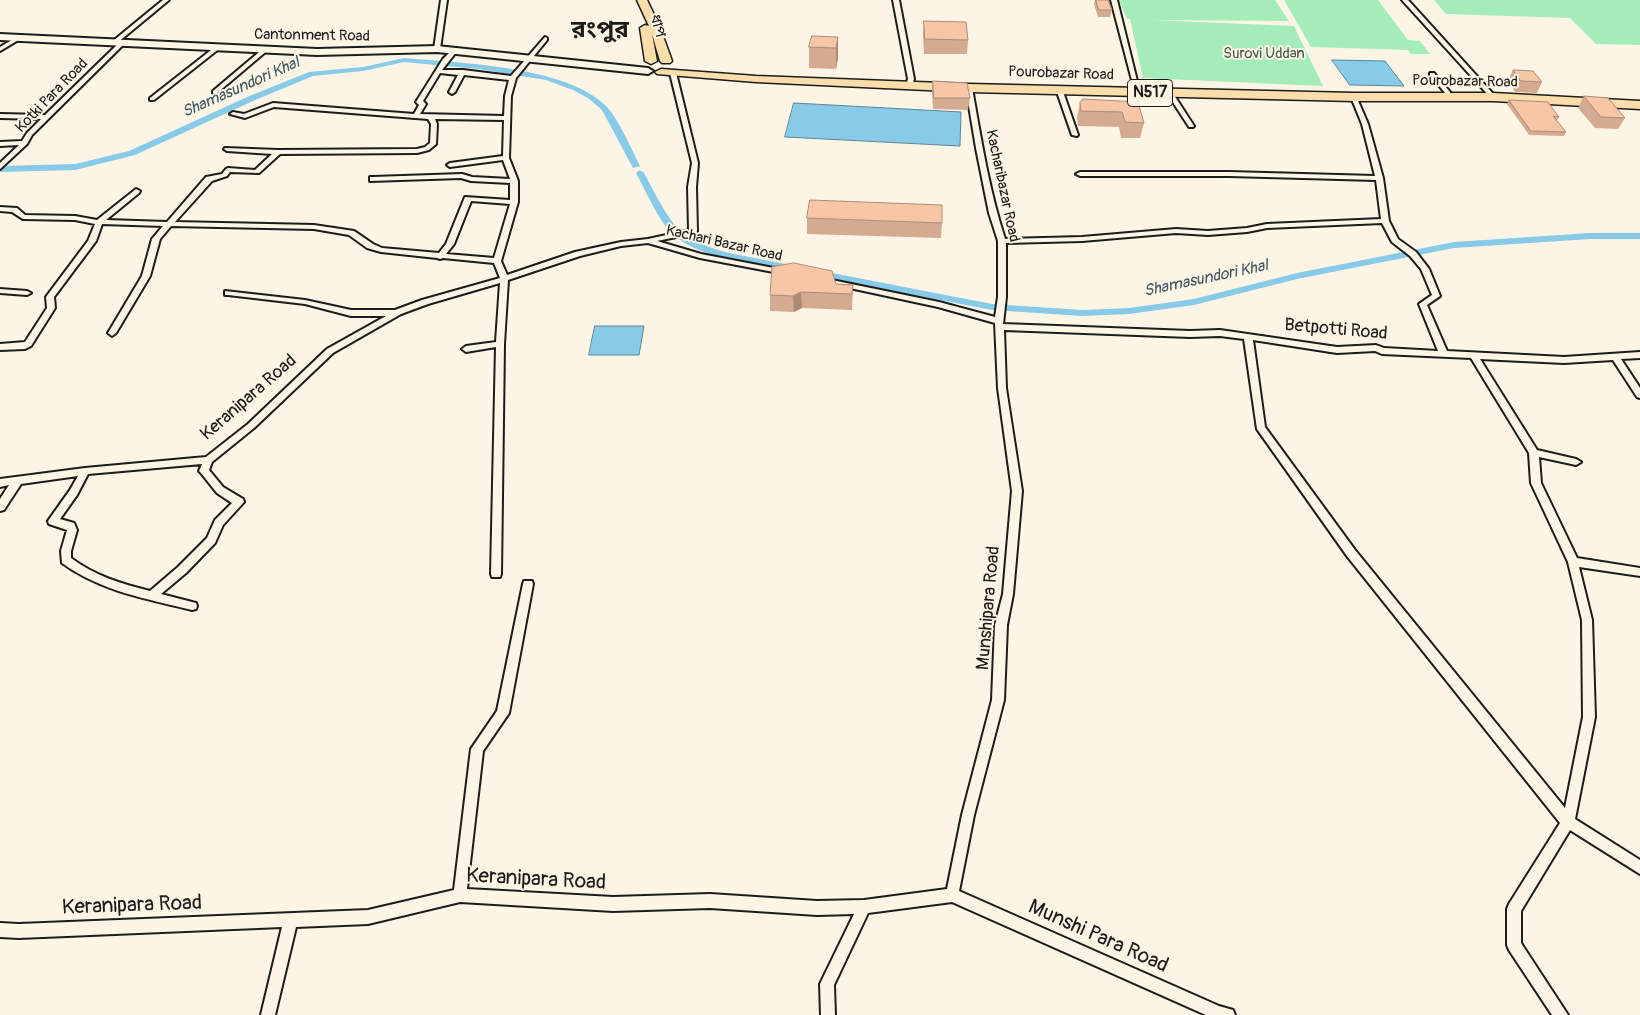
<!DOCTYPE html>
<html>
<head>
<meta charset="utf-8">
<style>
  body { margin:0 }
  canvas { display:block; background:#fcf5e5 }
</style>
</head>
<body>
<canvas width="1640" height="1015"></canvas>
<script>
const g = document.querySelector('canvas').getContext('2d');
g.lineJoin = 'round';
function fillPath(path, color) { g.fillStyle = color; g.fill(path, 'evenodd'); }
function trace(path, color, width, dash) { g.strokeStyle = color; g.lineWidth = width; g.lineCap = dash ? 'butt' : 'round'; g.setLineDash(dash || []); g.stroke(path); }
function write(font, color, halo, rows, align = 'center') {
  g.font = font + ' Pangolin,"Noto Sans Bengali",sans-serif'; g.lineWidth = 4; g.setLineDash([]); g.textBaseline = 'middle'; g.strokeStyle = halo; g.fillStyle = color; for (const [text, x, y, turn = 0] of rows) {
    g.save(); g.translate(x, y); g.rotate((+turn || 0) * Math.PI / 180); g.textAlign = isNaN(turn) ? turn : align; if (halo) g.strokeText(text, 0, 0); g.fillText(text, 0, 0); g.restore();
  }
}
const green = new Path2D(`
  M1119 0H1275L1289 21 1151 20 1294 26 1323 86 1143 78 1130 19H1127Z
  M1284 0H1378L1408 40 1420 41 1430 54H1411L1408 50 1311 47Z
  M1434 0H1640V45L1596 44 1570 18 1446 14Z`);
const water = new Path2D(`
  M1332 60 1385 61 1404 86 1350 85Z
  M794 103 961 112 960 146 785 137Z
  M595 326H644L639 355H589Z`);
const canal = new Path2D(`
  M404 58C459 63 567 66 606 106 618 118 632 150 640 166L633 168 602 110 588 98 573 90 546 80 478 69 404 62 363 71 313 76 253 101 135 155 75 170 0 172V166L75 164 129 151 247 97 309 72 363 67Z
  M640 170 644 173C670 220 673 238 729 253L992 304 1082 310 1129 308 1194 299 1297 273 1454 242 1590 233H1640V239H1590L1454 248 1297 279 1194 305 1129 314 1082 316 992 310 728 259C665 243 664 226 636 173Z`);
const street = new Path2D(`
  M163 0H169L117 43H113V41Z
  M441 0H447L440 49 437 51 434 49Z
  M893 0H899L914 79 912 85 909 87 906 85 908 79Z
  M1111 0H1117L1139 89 1134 88Z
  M1402 0H1408L1495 96V98H1491Z
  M545 37 547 38V40L516 78 511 96 509 158 518 181V202L501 261 507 275 575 252 621 242 648 239 689 230 688 187 692 163 670 73 673 71 676 73 698 163 696 187 697 231 696 233 657 241 701 254 784 270 788 272 784 274 700 258 648 243 621 246 580 256 508 280 504 344 501 574 500 577H492L491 574 496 347 466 352 462 349 466 346 496 342 500 283 428 304 401 314 333 353 254 428 212 462 209 470 223 487 243 499 244 502 223 525 215 543 186 573 161 594 196 603 197 606 196 609 192 610C147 599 100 591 62 563L61 551 67 530 49 524 48 521 70 490 78 476 21 484 4 510 0 511V499L9 485 0 487V479L85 468 206 457 248 424 327 349 386 316H351L305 304 228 295H225V291L305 300 351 310H395L422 300 500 278 494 263 443 258 440 259 437 258 381 252 367 248 349 235 314 229 171 226 160 239 150 276 116 333 112 336 108 333 142 276 152 239 163 226 102 224 96 241 54 297 55 308 31 346 25 349 0 350V344L25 342 47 308 46 297 88 241 95 224 75 220 23 219 12 212 0 211V207L17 208 25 215 75 216 97 220 136 189 140 191 139 193 106 220 167 222 206 177 222 174 226 169 228 168 255 170 272 154 227 151 224 149 225 148 278 150 417 149 425 147 430 143 431 124 428 119 274 107 245 118 230 114 233 112 244 114 273 103 414 114 419 105 416 102 443 59 452 50 457 51 442 70H463L511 76ZM440 73 458 75 449 92 452 94 455 92 464 75 509 80 505 96 504 116 420 114 426 104 423 101ZM435 119 504 120 503 156 450 163 447 165 450 167 503 160 510 179 472 177 462 174 373 177H370V181L461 178 471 181 510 183V200L465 197 446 244 439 253 382 248 373 244 354 231 314 225 175 222 212 181 227 176 230 172 259 173 280 154 417 153 429 150 436 144 437 124ZM471 201 510 204 494 258 446 254 454 244ZM202 464 199 471 201 473 217 493 232 503 215 520 207 538 178 567 150 591C122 584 95 576 71 558V551L77 530 74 523 60 519 77 495 88 474Z
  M15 38 20 39 0 51V47Z
  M121 41 126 42 32 135 27 144 0 169V163L19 145 0 146V142L22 141 27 133 41 119 0 118V114L45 115Z
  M215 47 220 48 154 100H150V98Z
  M264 48 269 49 217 93H213V91Z
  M1430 73H1434L1450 92V94H1446L1430 75Z
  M969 86 972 88C981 139 989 190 1005 239L1082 237 1176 229 1208 231 1247 228 1267 224 1381 219 1376 180 1229 176H1080L1076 174 1080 172H1229L1375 176 1362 124 1351 97 1356 96 1368 124 1383 178 1389 221 1398 239 1416 252 1429 269 1440 296 1427 305 1447 351 1564 357 1640 352V358L1621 359 1640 388V398L1637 397 1613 360 1564 363 1480 359 1537 450 1576 459 1581 462 1576 465 1539 457 1541 483 1577 558 1640 568V576L1579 567 1592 620 1595 717 1575 819 1640 860V874L1570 830 1521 911V943L1568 1015H1552L1509 950 1507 945V909L1509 904 1560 823 1347 556 1257 429 1244 339 1220 336 1190 337 1004 330 1006 388 1022 491 1013 594 1007 625 1004 700 974 815 959 891 1219 1006 1233 1010 1235 1015H1206L952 902 868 913 834 985 835 1015H821L820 984 854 914 817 915 710 908 613 911 460 902 368 924 296 927 275 1015H261L282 927 19 938 0 937V923L19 924 368 910 454 890 471 749 497 711 523 584 524 581H532L533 584 509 713 483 751 467 889 613 897 710 894 817 901 864 900 947 889 962 815 992 700 995 625 1003 594 1012 491 998 388 995 323 938 307 822 282 818 280 822 278 939 302 995 317 998 297V241L989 213 976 148 966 88ZM1382 223 1392 242 1410 256 1421 269 1432 295 1419 304 1438 351 1384 348 1376 345 1337 347 1220 330 1190 331 1003 324 1006 297V243L1082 241 1176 233 1208 235 1247 232 1267 228ZM1253 340 1337 353 1375 351 1382 354 1471 358 1529 453 1531 483 1568 562 1582 620 1583 717 1565 808 1355 550 1265 427Z
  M1057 88 1062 89 1078 135 1077 136 1072 135 1056 89Z
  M1168 92H1172L1194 126 1193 127H1189L1167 93Z
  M0 289 27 291 31 293 27 295 0 293Z`);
const secondary = new Path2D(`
  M0 34 317 49 437 46 648 68 653 71 648 74 437 52 317 55 0 40Z`);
const highway = new Path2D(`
  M637 0H647L659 25 672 61 670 63H662L660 61 652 34 657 61 651 64 645 61 640 28 645 25 649 26Z
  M661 69 756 76 969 84 1354 93H1493L1640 101V109L1493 101H1354L969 92 756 82 657 74 655 72Z`);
const wall = new Path2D(`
  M1095 0H1108L1112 10 1110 17H1098L1094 4Z
  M924 21 968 40 967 54H924L923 35Z
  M838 37V58L836 69 809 68V47Z
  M1513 70 1542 82 1537 93 1515 92 1508 80Z
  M933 81 970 98 968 110 933 109 932 92Z
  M1584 96 1625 118 1618 129 1595 128 1578 108Z
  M1509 100 1559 117 1557 120H1556L1566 132 1564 136 1529 135 1507 104Z
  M1138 102 1144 123 1140 138H1121L1119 127 1078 126 1077 118 1080 103Z
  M807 218 942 223 941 238 807 234Z
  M836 284 853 285 852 310 802 308 794 312 770 311V295Z`);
const shadedWall = new Path2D(`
  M838 37V58L836 69V48Z
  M801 292 802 308 794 312 793 296Z`);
const building = new Path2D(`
  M1096 0H1108L1112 10H1099Z
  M924 21 966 22 968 40 925 39Z
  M812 36 838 37 836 48 809 47Z
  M1513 70 1533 71 1542 82 1521 81Z
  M933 81 967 83 970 98H934Z
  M1584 96 1608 98 1625 118 1601 117Z
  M1083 99 1138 102 1144 123 1125 122 1122 112 1081 111 1080 103Z
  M1509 100 1548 102 1559 117 1553 116 1566 132 1531 131Z
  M810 200 942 205V223L807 218Z
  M794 263 832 271 836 284 853 285 852 294 801 292 793 296 770 295 772 267Z`);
const farStreetnames = [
  ["ধাপ",657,26,74],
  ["Cantonment Road",312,36,1],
  ["Pourobazar Road",1061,74,2],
  ["Pourobazar Road",1465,82,1],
  ["Kotki Para Road",52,96,-46],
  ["Kacharibazar Road",1002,186,78],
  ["Kachari Bazar Road",724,244,13]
];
const farParknames = [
  ["Surovi Uddan",1264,54]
];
const farWaternames = [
  ["Shamasundori Khal",241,88,-24],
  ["Shamasundori Khal",1206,279,-12]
];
const shields = [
  [1150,93,45]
];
const shieldNames = [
  ["N517",1150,93]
];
const streetNames = [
  ["Betpotti Road",1336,330,5],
  ["Keranipara Road",249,398,-41],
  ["Munshipara Road",989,608,-85]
];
const nearStreetnames = [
  ["Keranipara Road",536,880,3],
  ["Keranipara Road",132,906,-2],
  ["Munshi Para Road",1098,937,24]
];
const farTownnames = [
  ["রংপুর",600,31]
];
fillPath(green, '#a4edbb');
fillPath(water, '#87cbe9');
trace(water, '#5c8597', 1);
fillPath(canal, '#87cbe9');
trace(street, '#1c1c1c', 4);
trace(secondary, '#1c1c1c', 4);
trace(highway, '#1c1c1c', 3);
fillPath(street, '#fcf5e5');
fillPath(secondary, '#fcf5e5');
fillPath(highway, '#f9deab');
fillPath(wall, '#d4aa90');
fillPath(shadedWall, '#ad8b75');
fillPath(building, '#f7c6a7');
trace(building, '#ad8b75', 1);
write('15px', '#1c1c1c', '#fcf5e5', farStreetnames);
write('15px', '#455b4c', '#fcf5e5', farParknames);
write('italic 16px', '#415964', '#fcf5e5', farWaternames);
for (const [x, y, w] of shields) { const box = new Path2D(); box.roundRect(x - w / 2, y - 13.5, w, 27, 4); g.fillStyle = '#fcf5e5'; g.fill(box); trace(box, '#1c1c1c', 1); }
write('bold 16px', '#1c1c1c', null, shieldNames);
write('18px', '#1c1c1c', '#fcf5e5', streetNames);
write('21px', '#1c1c1c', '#fcf5e5', nearStreetnames);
write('bold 24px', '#1c1c1c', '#fcf5e5', farTownnames);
</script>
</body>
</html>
